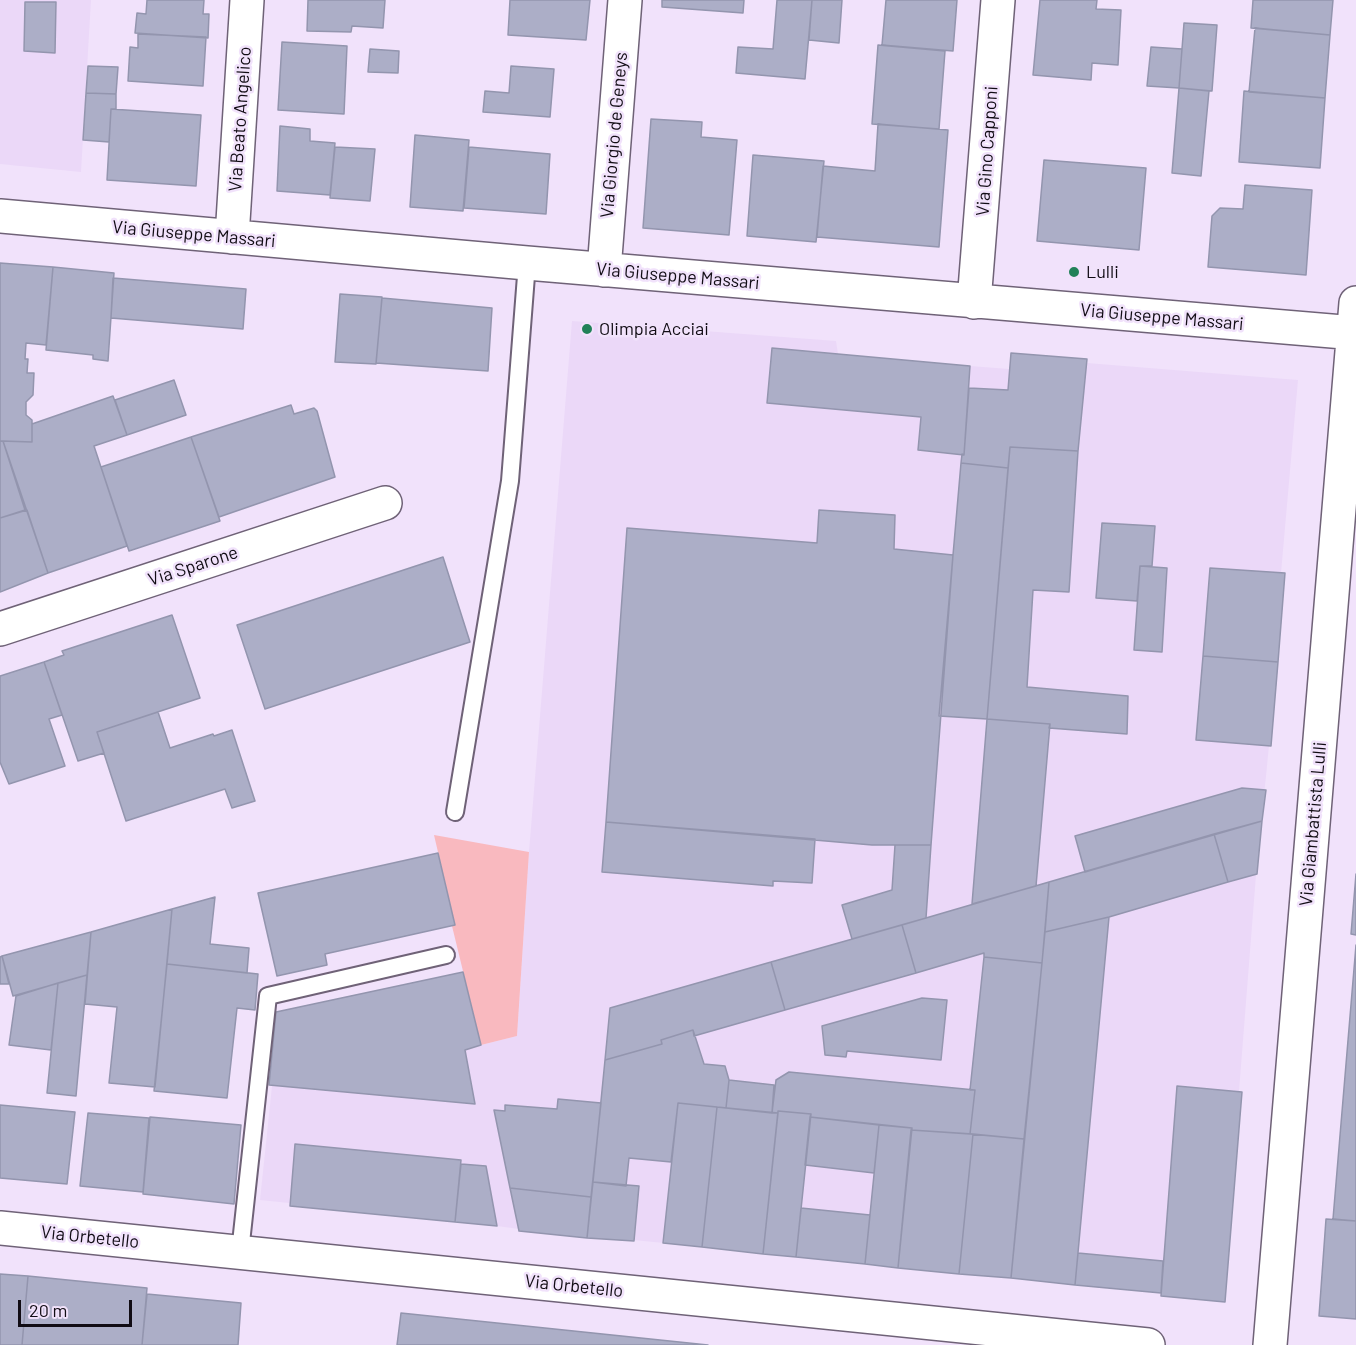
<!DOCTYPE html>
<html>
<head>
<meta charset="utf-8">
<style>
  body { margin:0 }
  #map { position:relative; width:1356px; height:1345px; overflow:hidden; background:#f1e2fb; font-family:Barlow,sans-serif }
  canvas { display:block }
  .scale { position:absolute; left:18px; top:1300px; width:114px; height:27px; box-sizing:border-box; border:3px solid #110c14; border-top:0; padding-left:8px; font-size:18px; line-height:21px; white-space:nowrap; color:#110c14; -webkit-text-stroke:4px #f1e2fb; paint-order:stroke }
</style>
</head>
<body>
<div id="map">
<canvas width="1356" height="1345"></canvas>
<div class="scale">20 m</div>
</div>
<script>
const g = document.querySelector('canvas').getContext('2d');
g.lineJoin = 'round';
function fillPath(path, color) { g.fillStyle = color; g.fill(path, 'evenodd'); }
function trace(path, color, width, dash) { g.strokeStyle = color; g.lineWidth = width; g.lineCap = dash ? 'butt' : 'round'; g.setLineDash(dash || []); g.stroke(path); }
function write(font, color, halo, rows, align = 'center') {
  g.font = font + ' Barlow,sans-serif'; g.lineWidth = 5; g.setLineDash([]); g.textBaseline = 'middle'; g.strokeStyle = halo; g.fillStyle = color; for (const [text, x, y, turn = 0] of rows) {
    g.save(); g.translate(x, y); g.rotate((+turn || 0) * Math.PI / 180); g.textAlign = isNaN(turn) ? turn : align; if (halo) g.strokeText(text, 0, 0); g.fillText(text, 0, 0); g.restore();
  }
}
const built = new Path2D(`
  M0 0H91L81 172 0 164Z
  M572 321 836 341 838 354 970 366 1009 369 1011 353 1087 359V363L1298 380 1281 573H1285L1271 746H1269L1256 875 1239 1091 1242 1092 1225 1302 1161 1296 1160 1293 634 1240 519 1231V1229L497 1226 290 1206 289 1203 260 1200 272 1086 269 1085 276 1012 463 972 481 1045 517 1036 529 852Z`);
const green = new Path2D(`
  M434 835 529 852 517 1036 481 1045 452 926 455 925Z`);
const building = new Path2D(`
  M147 0H204L203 14H209L208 38 135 33 137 13 146 14Z
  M308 0H385L383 28 352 26 351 32 307 31Z
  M510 0H590L586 40 508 35Z
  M662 0H744L743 13 662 7Z
  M777 0H812L805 79 736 73 738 47 773 49Z
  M812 0H842L839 43 809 40Z
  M886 0H957L953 51 882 45Z
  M1040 0H1097L1096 9 1121 10 1118 65 1092 63 1091 80 1033 75Z
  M1253 0H1333L1330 35 1251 28Z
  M25 2H56L55 53 24 51Z
  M1184 23 1217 25 1212 91 1179 88Z
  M1255 28 1330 35 1325 98 1249 92Z
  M138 34 206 37 203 86 128 81 130 47 138 48Z
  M282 42 347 46 344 114 278 110Z
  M878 45 945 51 939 129 872 124Z
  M1151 47 1182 49 1179 88 1147 86Z
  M370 49 399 51 398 73 368 72Z
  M88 66 118 67 116 94 86 93Z
  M511 66 554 69 550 117 483 112 485 91 509 93Z
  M1179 88 1209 91 1201 176 1172 173Z
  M1244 91 1325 98 1320 168 1239 162Z
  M86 93 116 94V109H111L109 142 83 140Z
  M111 109 201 115 196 186 107 180Z
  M651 119 702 122 701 137 737 140 729 235 643 228Z
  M878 124 948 130 939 247 817 237 823 166 875 171Z
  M280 126 310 129V141L335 143 330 195 277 191Z
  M415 135 469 140 463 211 410 207Z
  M335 147 375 149 370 201 330 198Z
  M469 147 550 154 546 214 464 208Z
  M753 155 824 161 816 242 747 236Z
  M1044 160 1146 168 1139 250 1037 241Z
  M1245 185 1312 190 1306 275 1208 267 1212 216 1220 208 1243 209Z
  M0 263 53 267 46 345 26 343 25 359H28L27 373H34L33 395 26 402V415L32 420V442L0 441Z
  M53 267 114 273 108 361 93 359V355L46 350Z
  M113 278 246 289 243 329 111 318Z
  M340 294 382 297 376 364 335 362Z
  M382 298 492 308 488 371 376 363Z
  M772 348 970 366 964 455 918 450 921 417 767 403Z
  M1011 353 1087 359 1078 451 1010 447 1008 468 961 463 962 454 964 455 969 388 1008 390Z
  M174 380 186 415 127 435 115 400Z
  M113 396 127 435 94 446 127 546 48 573 3 441 32 442V424Z
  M291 405 294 414 314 408 317 411 335 477 219 517 191 437Z
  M191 437 220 521 129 551 101 467Z
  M0 441H3L25 510 0 518Z
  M1010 447 1078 451 1069 592 1033 590 1027 687 1128 696 1127 734 1049 728 1050 724 987 719Z
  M961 463 1008 468 987 719 939 716Z
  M27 510 48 573 0 592V518Z
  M819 510 895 515 894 549 953 555 931 845H872L606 822 627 528 817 543Z
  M1102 523 1155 526 1152 566H1140L1137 601 1096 598Z
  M443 557 470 642 265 709 237 625Z
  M1140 566 1167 568 1162 652 1134 650Z
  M1210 568 1285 573 1278 662 1203 656Z
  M172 615 200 698 97 732 104 753 78 761 44 662 64 655 62 651Z
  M1203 656 1278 662 1271 746 1196 740Z
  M44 662 62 715 49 719 65 766 9 784 0 762V676Z
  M158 712 170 748 213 734 214 736 232 730 255 801 232 808 225 789 126 821 97 732Z
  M987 719 1050 724 1036 886 972 904Z
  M1242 788 1266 790 1262 821 1085 872 1075 836Z
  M1262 821 1257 874 1228 882 1214 834Z
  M606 822 815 839 812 883 773 881V886L602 872Z
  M1214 834 1228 882 1109 917 1045 932 1049 882Z
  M895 845H931L926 918 852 939 842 905 892 890Z
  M438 853 455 925 325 954 327 965 277 976 258 893Z
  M1356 874V935L1351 934Z
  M1049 882 1042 963 984 957V953L916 973 902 925Z
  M215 897 210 944 249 948 247 973 167 964 172 909Z
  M172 909 155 1087 109 1083 117 1007 85 1004 91 932Z
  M1109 917 1075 1285 1011 1278 1045 932Z
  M902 925 916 973 785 1010 771 962Z
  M91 932 87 975 13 996 2 956Z
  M1356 945V1221L1333 1219Z
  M2 956 9 984H0V957Z
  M984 957 1042 963 1024 1139 970 1134 975 1090H970Z
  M771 962 785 1010 694 1036 693 1030 661 1040 662 1044 605 1060 610 1008Z
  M167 964 258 974 255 1010 237 1008 227 1098 154 1091Z
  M463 972 481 1045 465 1050 475 1104 269 1085 276 1012Z
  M87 975 76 1096 47 1093 58 983Z
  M58 983 51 1050 9 1045 16 996Z
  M922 998 947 1000 941 1060 847 1051 846 1057 825 1055 822 1026Z
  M693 1030 704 1064 725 1066 729 1080 726 1108 678 1103 671 1162 629 1158 626 1186 593 1182 605 1060 662 1044 661 1040Z
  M789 1072 975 1090 970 1134 911 1130 912 1128 810 1117 811 1114 778 1111V1113H772L776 1080Z
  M729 1080 774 1085 772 1113 726 1108Z
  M1177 1086 1242 1092 1225 1302 1161 1296Z
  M558 1099 601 1103 591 1197 510 1188 494 1110 505 1111V1105L557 1109Z
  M678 1103 717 1107 702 1247 663 1243Z
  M0 1105 75 1112 67 1184 0 1178Z
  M717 1107 778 1113 763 1254 702 1247Z
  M778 1111 811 1114 796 1257 763 1254Z
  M88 1113 149 1118 143 1192 80 1186Z
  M150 1117 241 1125 234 1204 143 1194Z
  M810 1117 879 1125 874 1173 805 1165Z
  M879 1125 912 1128 898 1268 865 1264Z
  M911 1130 973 1134 959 1274 898 1268Z
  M973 1134 1024 1139 1011 1278 959 1274Z
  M295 1144 461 1160 455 1222 290 1206Z
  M461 1164 486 1166 497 1226 455 1222Z
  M593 1182 639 1186 634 1241 587 1238Z
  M510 1188 591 1197 587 1238 519 1231Z
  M801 1208 870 1215 865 1264 796 1257Z
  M1326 1219 1356 1221V1319L1319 1316Z
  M1078 1253 1163 1261 1161 1293 1075 1285Z
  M0 1274 28 1276 22 1345H0Z
  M28 1276 147 1288 142 1345H22Z
  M147 1294 241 1303 238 1345H142Z
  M401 1313 708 1345H397Z`);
const service = new Path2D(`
  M455 812 510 481 527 263
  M240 1252 268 996 446 955`);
const minor = new Path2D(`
  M0 216 527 263 1356 333
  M232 237 247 0
  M604 270 625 0
  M974 302 998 0
  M0 629 385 503
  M0 1228 1148 1345
  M1270 1345 1356 303`);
const markers = [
  [1074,272,6,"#218158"],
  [587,329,6,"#218158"]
];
const streetNames = [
  ["Via Beato Angelico",240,119,-86],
  ["Via Giorgio de Geneys",614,135,-85],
  ["Via Gino Capponi",987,151,-86],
  ["Via Giuseppe Massari",194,234,5],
  ["Via Giuseppe Massari",678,276,5],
  ["Via Giuseppe Massari",1162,317,5],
  ["Via Sparone",193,566,-18],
  ["Via Giambattista Lulli",1313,824,-85],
  ["Via Orbetello",90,1237,6],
  ["Via Orbetello",574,1286,6]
];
const poiNames = [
  ["Lulli",1086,272],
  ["Olimpia Acciai",599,329]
];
fillPath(built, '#ebd8f8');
fillPath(green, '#f9b9bf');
fillPath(building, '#acaec7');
trace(building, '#9395ae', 1.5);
trace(service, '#6f6277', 20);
trace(minor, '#6f6277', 36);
trace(service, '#fff', 16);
trace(minor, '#fff', 33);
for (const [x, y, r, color] of markers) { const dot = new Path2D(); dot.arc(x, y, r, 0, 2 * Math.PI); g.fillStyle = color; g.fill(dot); trace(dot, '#f1e2fb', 2); }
write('18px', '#110c14', '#f1e2fb', streetNames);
write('18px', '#110c14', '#f1e2fb', poiNames, 'left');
</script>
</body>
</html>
